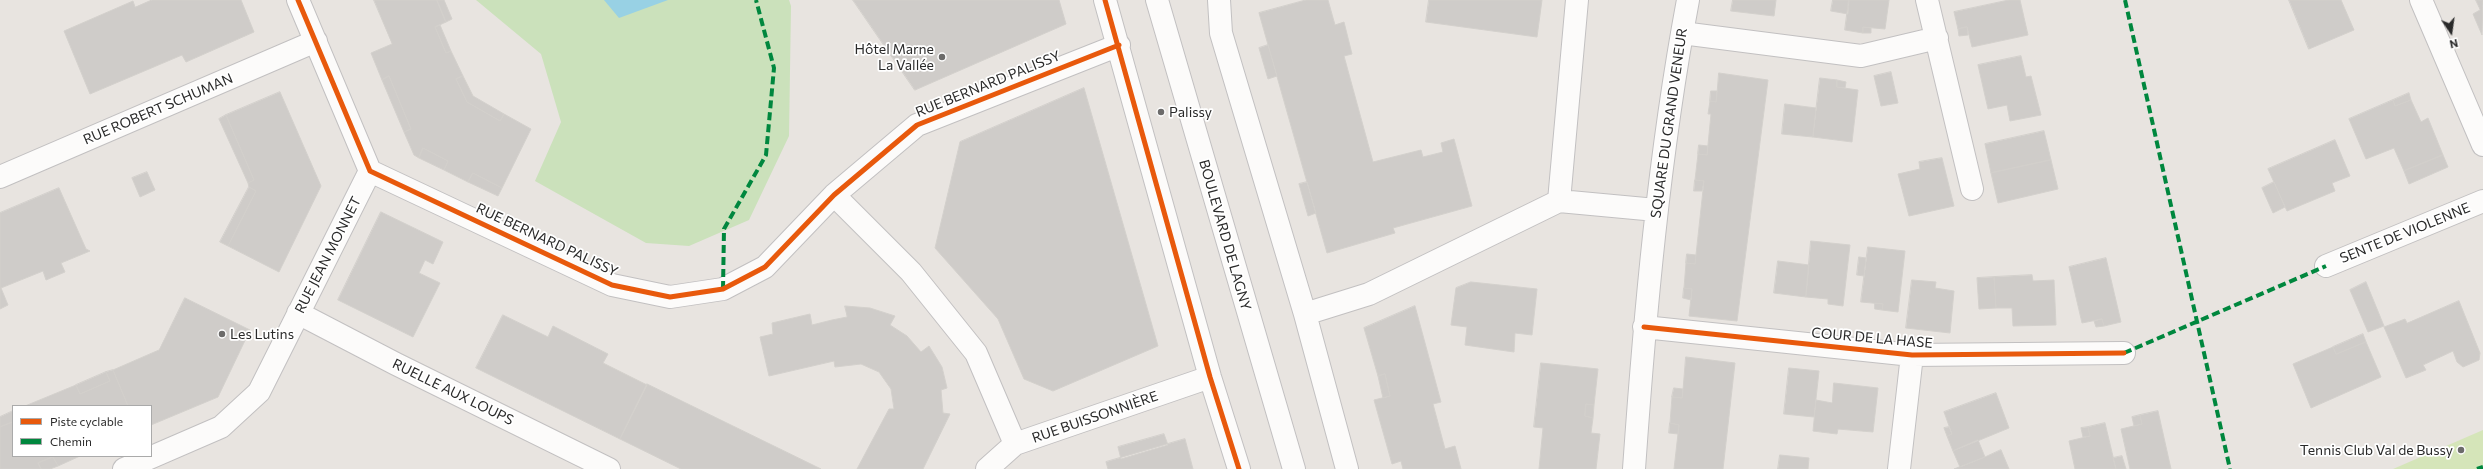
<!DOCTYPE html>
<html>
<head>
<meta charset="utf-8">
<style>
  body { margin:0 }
  #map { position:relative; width:2483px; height:469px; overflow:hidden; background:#e8e4e0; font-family:Commissioner,sans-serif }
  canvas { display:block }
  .legend { position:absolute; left:12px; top:405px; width:140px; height:52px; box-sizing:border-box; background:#fff; border:1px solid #aaa; margin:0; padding:5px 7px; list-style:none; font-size:12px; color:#2a2a2a }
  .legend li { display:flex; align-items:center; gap:8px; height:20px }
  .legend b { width:20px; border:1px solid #aaa }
  .north { position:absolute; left:2431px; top:12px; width:40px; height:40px; -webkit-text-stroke:3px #fff; paint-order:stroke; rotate:167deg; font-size:11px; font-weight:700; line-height:16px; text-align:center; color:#2a2a2a }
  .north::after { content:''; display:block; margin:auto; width:14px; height:18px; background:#2a2a2a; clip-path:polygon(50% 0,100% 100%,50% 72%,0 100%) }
</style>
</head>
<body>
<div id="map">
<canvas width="2483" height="469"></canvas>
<ul class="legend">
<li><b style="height:5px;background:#e8590c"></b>Piste cyclable</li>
<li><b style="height:5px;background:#00873e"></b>Chemin</li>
</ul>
<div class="north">N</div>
</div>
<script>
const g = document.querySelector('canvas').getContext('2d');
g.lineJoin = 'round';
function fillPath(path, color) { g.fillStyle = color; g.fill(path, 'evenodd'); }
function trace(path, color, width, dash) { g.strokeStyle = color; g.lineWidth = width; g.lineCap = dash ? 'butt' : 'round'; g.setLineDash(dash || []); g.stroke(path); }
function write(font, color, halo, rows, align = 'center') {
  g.font = font + ' Commissioner,sans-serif'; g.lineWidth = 3.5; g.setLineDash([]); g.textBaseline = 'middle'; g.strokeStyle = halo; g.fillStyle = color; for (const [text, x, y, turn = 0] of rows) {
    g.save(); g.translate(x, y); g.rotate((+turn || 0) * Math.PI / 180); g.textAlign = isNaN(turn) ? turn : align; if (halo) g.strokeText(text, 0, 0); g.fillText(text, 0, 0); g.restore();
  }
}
const green = new Path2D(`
  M476 0H789L791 6 789 136 749 220 689 246 646 243 535 181 561 122 541 54Z`);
const pitch = new Path2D(`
  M2483 430V469H2393Z`);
const water = new Path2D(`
  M604 0H668L619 18Z`);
const building = new Path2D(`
  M152 0H241L254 32 186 62 182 55 90 94 64 31 133 1 135 7Z
  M374 0H437L446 22 435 27 446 53 451 51 463 76 456 79 467 102 500 121 504 114 531 129 502 188 473 173 468 182 444 170 448 161 423 148 419 158 414 155 404 132 411 129 389 76 382 80 371 53 392 44Z
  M437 0H444L452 19 446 22Z
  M853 0H1059L1066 24 915 90Z
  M1306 0H1328L1335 25 1344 22 1352 54 1344 56 1373 162 1421 150 1423 157 1443 152 1441 143 1454 139 1472 206 1393 228 1395 233 1327 253 1259 13Z
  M1429 0H1542L1537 37 1426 22Z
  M1733 0H1776L1774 16 1731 11Z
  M1833 0H1849L1848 14 1831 11Z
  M1849 0H1889L1885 29 1863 27V33L1845 30Z
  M2009 0H2020L2028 35 1972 47 1967 27 1958 29 1954 12Z
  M2289 0H2341L2354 30 2309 49Z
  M2476 0H2483L2482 35 2473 14 2480 10Z
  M440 25 451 51 446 53 435 27Z
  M1863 27 1871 28V33H1863Z
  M1967 27 1968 35 1959 36 1958 29Z
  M1268 45 1277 76 1268 79 1259 48Z
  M2021 56 2026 77 2031 76 2041 115 2010 121 2007 105 1988 109 1978 65Z
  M1891 72 1898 103 1881 106 1874 76Z
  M1719 73 1768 80 1737 321 1689 316 1692 289 1684 288 1686 263 1695 264 1704 181 1695 180 1698 154 1707 155 1711 114H1708L1710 101 1716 102Z
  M389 76 411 129 404 132 382 80Z
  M463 76 473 96 504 114 500 121 467 102 456 79Z
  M1820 78 1837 80V87L1858 90 1852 142 1813 137Z
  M1837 80 1846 82 1845 88 1837 87Z
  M1084 88 1158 346 1053 391 1024 379 998 319 935 248 960 142Z
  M1711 91H1717L1716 102 1710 101Z
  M280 92 321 186 279 272 228 246 256 191 249 187 248 183 254 180 226 115Z
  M2409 93 2411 100 2395 106 2393 100Z
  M2393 100 2395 106 2411 100 2421 122 2428 118 2443 155 2404 171 2394 148 2366 159 2349 119Z
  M1785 104 1816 108 1813 137 1782 134Z
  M226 115 254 180 248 183 219 119Z
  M2044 131 2051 160 1991 173 1985 144Z
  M2335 140 2350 176 2332 183 2335 191 2287 211 2268 169Z
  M1699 145 1708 146 1707 155 1698 154Z
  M423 148 448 161 444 170 419 158Z
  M2443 155 2448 167 2409 184 2404 171Z
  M1942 158 1954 206 1909 216 1898 174 1920 169 1919 162Z
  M2051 160 2058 189 1998 203 1991 173Z
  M147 172 155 190 140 197 132 178Z
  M473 173 502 188 498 196 468 182Z
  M1695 180 1704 181 1702 191H1694Z
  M1307 182 1316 213 1308 216 1299 184Z
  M2274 182 2285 207 2273 213 2262 188Z
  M249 187 256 191 228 246 220 242Z
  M59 188 86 249 90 251 61 263 65 272 46 280 43 271 1 288 8 305 0 309V213Z
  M381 212 443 242 433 264 425 260 419 273 440 283 413 337 338 300Z
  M1811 241 1850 245 1843 306 1828 304V299L1806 297Z
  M1868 247 1905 251 1898 312 1882 310 1883 304 1861 302Z
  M1687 254 1696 255 1695 264 1686 263Z
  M1859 257 1866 258 1864 276 1857 275Z
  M2106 258 2121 322 2104 326 2102 319 2082 323 2069 267Z
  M1778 261 1809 265 1806 297 1774 293Z
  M2032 275 2033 281 2054 280 2056 325 2013 326 2012 308H1996L1994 277Z
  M1994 277 1996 308 1979 309 1977 278Z
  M1912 280 1936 282 1935 288 1954 291 1950 333 1906 328Z
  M1471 282 1537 289 1532 335 1515 333 1514 352 1465 345 1467 327 1451 325 1456 288Z
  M2366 282 2384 326 2368 332 2350 290Z
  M1684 288 1692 289 1691 300 1683 298Z
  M185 298 250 330 218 397 151 425V406H128L113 370 159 350Z
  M2459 301 2480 353 2479 360 2463 367 2457 362 2453 351 2423 365 2426 370 2406 378 2384 327 2405 319 2407 323Z
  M1875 303 1883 304 1882 310 1875 309Z
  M845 306 870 308 895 316 890 325 907 336 921 352 929 346 942 367 947 388 941 390 943 413 950 414 923 469H857L889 409H894L891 389 879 372 861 364 835 367 834 361 769 376 760 337 773 334 772 323 810 314 812 325 832 320 847 317Z
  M1415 306 1441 402 1433 404 1445 449 1455 446 1461 469H1403L1401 461 1392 464 1374 400 1390 396 1385 374 1378 376 1364 328Z
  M503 315 548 337 553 326 608 354 603 363 647 385 620 439 476 368Z
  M2102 319 2104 326 2096 327 2094 321Z
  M2363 334 2366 342 2336 354 2333 347Z
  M2366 342 2381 377 2311 408 2293 364 2333 347 2336 354Z
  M1686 357 1735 363 1723 469H1674L1679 425 1670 423 1672 397 1682 398Z
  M1541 363 1598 369 1594 405 1586 404 1585 416 1593 418 1591 433 1600 434 1596 469H1539L1543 428 1534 427Z
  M1789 368 1819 371 1814 417 1784 414Z
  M113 370 128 406H25L76 385 80 394 110 381 106 372Z
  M106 372 110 381 80 394 76 385Z
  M1385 374 1390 396 1383 398 1378 376Z
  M1834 383 1878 388 1873 432 1838 429 1837 434 1813 431 1816 400 1832 403Z
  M647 384 821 469H681L620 439Z
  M1674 388 1683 389 1682 398 1672 397Z
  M1996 393 2009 428 1953 451 1947 436 1952 434 1944 412Z
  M1586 404 1594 405 1593 418 1585 416Z
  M13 411V422L0 427V417Z
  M2158 411 2171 469H2130L2121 429 2142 424 2140 415Z
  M2140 415 2142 424 2134 426 2132 417Z
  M13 422V456H80L58 466 53 457 38 463 41 469H0V427Z
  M1670 423 1679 425 1678 434 1669 433Z
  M2105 423 2116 469H2075L2069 441 2090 436 2088 427Z
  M1949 427 1952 434 1947 436 1944 428Z
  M2088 427 2090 436 2083 437 2081 428Z
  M1164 434 1168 445 1121 459 1118 447Z
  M1185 439 1193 469H1108L1106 462Z
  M1978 440 1985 457 1960 467 1953 451Z
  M2001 450 2009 469H1954L1985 457Z
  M1780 455 1809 458 1808 469H1778Z
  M2122 456 2126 469H2116L2113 458Z
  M53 457 58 466 50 469H41L38 463Z`);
const minor = new Path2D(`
  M298 0 370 171 612 285 670 297 723 289 765 267 834 195 917 125 1119 45
  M1105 0 1210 377 1239 469
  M1219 0 1221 33 1305 314 1347 469
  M1927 0 1972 189
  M2421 0 2483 145
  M1682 33 1861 56 1937 38
  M0 177 316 41
  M834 195 911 272 976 353 1015 444
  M1559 201 1577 0
  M2326 266 2483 201
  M298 313 396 364 609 469
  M1305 314 1369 294 1559 201 1656 210
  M1644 327 1912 355 2124 353
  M124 469 221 427 259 392 370 171
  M987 469 1015 444 1210 377
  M1634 469C1645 312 1659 155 1688 0
  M1899 469 1912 355`);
const secondary = new Path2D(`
  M1157 0 1294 469`);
const quiet = new Path2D(`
  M2125 0 2230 469
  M723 289 724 229 766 155 774 68 756 0
  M2124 353 2326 266
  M2477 469 2483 467`);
const cycleway = new Path2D(`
  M298 0 370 171 612 285 670 297 723 289 765 267 834 195 917 125 1119 45
  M1105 0 1210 377 1239 469
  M1644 327 1912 355 2124 353`);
const markers = [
  [942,57,4,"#6c6b6a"],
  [1161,112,4,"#6c6b6a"],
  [222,334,4,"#6c6b6a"],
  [2461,450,4,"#6c6b6a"]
];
const poiNames = [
  ["Hôtel Marne",934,49],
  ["La Vallée",934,65],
  ["Palissy",1169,112,"left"],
  ["Les Lutins",230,334,"left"],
  ["Tennis Club Val de Bussy",2453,450]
];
const streetNames = [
  ["RUE BERNARD PALISSY",988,84,-22],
  ["RUE ROBERT SCHUMAN",158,109,-23],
  ["SQUARE DU GRAND VENEUR",1669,123,-82],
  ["SENTE DE VIOLENNE",2405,233,-22],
  ["BOULEVARD DE LAGNY",1225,235,74],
  ["RUE BERNARD PALISSY",547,240,25],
  ["RUE JEAN MONNET",328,255,-63],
  ["COUR DE LA HASE",1872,338,5],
  ["RUELLE AUX LOUPS",453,392,26],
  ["RUE BUISSONNIÈRE",1095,417,-19]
];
fillPath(green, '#cbe1bb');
fillPath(pitch, '#d5e5b9');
fillPath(water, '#98d1e4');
fillPath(building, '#cfccc9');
trace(building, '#d3d0cc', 1);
trace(minor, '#c2c0c1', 24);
trace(secondary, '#c2c0c1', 24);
trace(minor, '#fcfbfa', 22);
trace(secondary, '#fcfbfa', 22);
trace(quiet, '#00873e', 4, [8, 4]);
trace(cycleway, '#e8590c', 5);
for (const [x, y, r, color] of markers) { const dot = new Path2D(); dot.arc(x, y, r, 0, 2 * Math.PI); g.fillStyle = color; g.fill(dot); trace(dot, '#fff', 1.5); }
write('14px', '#2a2a2a', '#fff', poiNames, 'right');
write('14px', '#2a2a2a', '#fff', streetNames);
</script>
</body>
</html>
